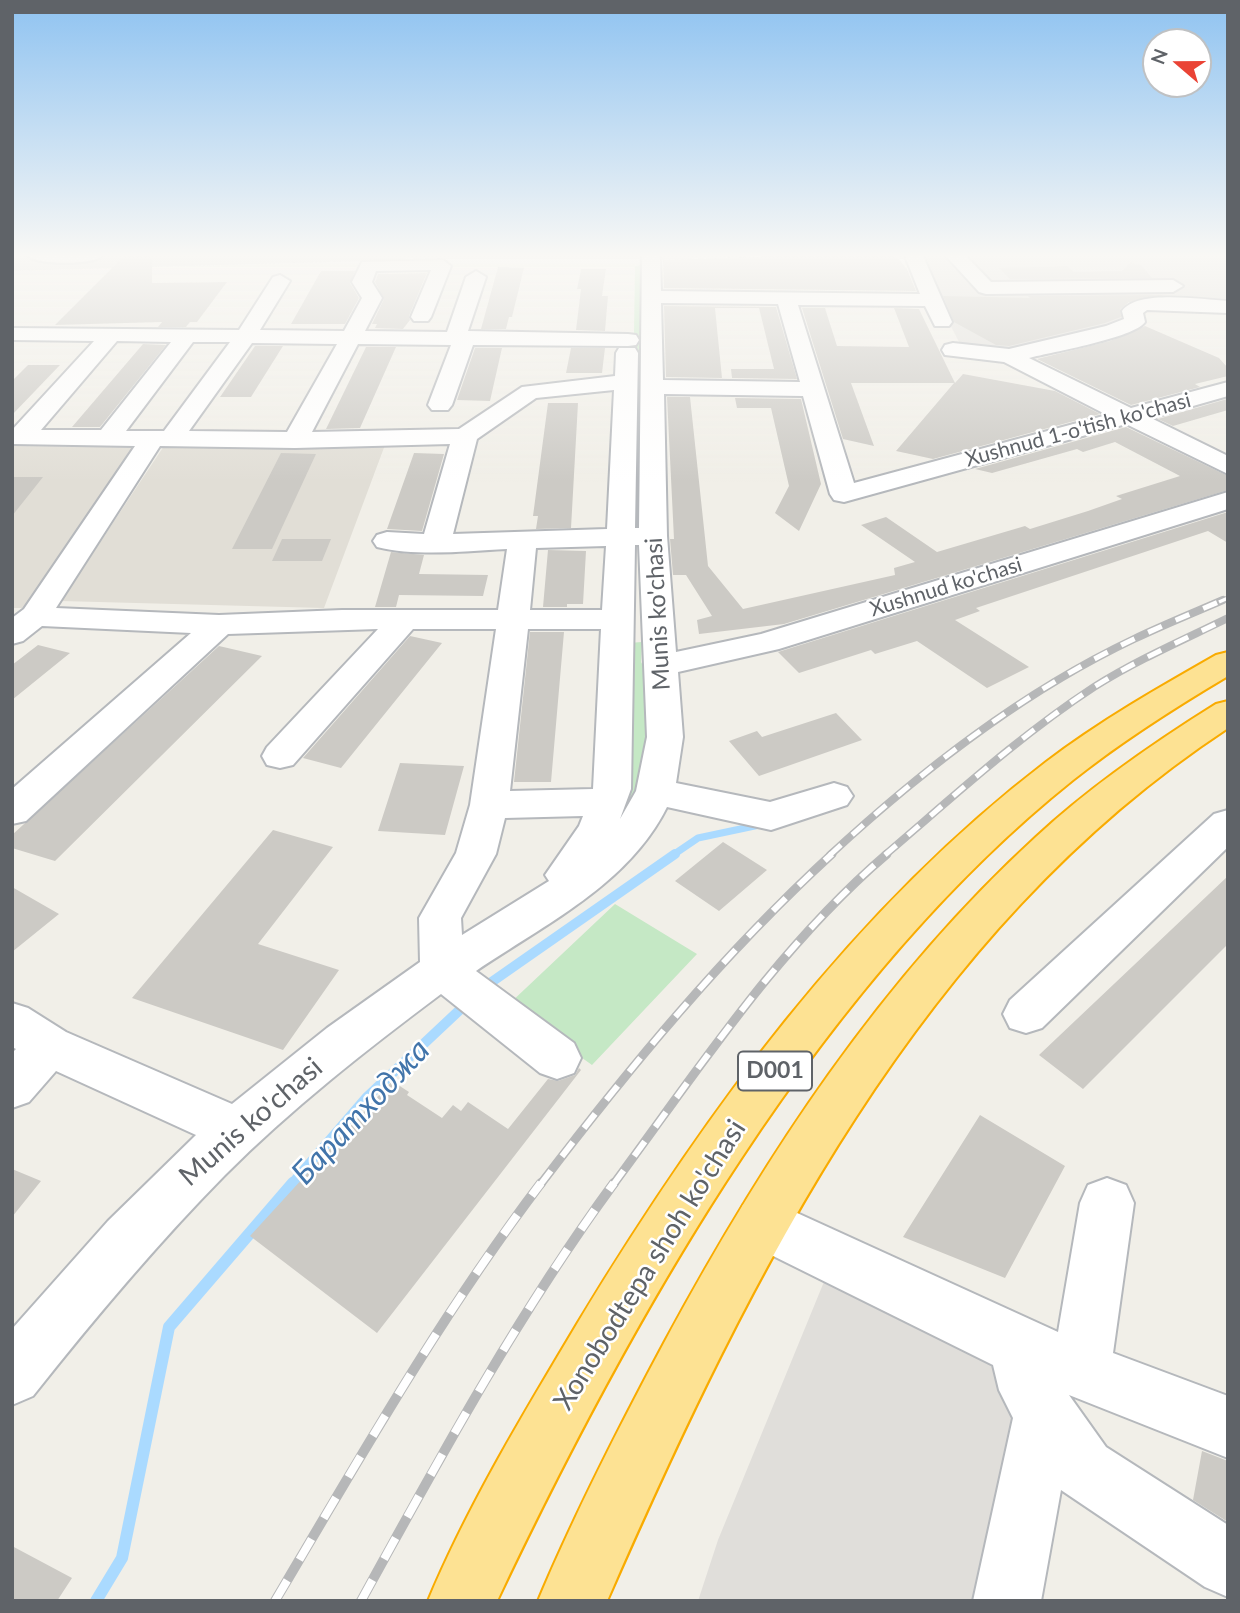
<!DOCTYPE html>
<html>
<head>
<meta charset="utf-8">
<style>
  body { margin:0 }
  #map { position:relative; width:1240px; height:1613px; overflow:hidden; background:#f1efe8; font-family:Lato,sans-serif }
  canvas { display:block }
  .frame { position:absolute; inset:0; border:14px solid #5f6368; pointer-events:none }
  .north { position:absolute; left:1142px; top:28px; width:70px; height:70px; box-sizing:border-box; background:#fff; border:2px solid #bfc1c3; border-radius:50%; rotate:290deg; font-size:19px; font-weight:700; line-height:28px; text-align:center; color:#5f6368 }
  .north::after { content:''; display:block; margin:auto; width:24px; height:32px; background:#ea4335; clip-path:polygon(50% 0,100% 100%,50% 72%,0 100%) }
</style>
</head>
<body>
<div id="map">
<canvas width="1240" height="1613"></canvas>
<div class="frame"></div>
<div class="north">N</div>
</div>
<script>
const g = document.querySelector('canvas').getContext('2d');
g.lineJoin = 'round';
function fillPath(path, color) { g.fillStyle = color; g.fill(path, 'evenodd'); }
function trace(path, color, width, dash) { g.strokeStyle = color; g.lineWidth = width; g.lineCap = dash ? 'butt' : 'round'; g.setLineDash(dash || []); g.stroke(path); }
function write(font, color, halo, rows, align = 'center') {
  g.font = font + ' Lato,sans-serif'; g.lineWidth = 5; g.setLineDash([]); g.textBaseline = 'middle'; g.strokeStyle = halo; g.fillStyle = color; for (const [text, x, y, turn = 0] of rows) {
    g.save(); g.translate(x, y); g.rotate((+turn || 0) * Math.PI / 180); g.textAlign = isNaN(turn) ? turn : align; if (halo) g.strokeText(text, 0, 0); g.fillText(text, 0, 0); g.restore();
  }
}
const industrial = new Path2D(`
  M12 256H398V260L12 271Z
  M921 256H1228V304L1124 302 1129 321 1004 352 976 348 959 342 944 313Z
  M828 1272 981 1351 1026 1418 986 1601H698L718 1540Z`);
const education = new Path2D(`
  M166 443 385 445 324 608 61 601Z
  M12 446 136 447 24 608H12Z`);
const green = new Path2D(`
  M643 265 644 528H631L635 266Z
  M642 642 641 662 651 681 652 764 640 796 630 800 623 794 628 643Z
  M615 904 697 954 592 1065 508 1005Z`);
const streamFar2 = new Path2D(`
  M673 855 698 838 764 824`);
const streamFar1 = new Path2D(`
  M483 988 675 854
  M291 1185 366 1098 466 1004`);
const stream = new Path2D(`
  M96 1601 122 1558 169 1327 293 1183`);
const building = new Path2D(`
  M124 256H152V283L227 282 197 322H190L186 327H158L162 322 55 325Z
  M773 256H896L907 269 916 291 664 288 663 260Z
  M1131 262 1142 266 1152 278 1010 279 999 268 1067 266 1074 272 1122 271Z
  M498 267 524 268 512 317H509L506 329H481Z
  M581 269H606L602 296H608L605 331 576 330 581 289H577Z
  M321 271H355L350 283 359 298 345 324H291Z
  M427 273 409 316 410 320 403 329 375 328 377 324H372L384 299 375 282 378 274Z
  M1166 295 1129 302 1120 309 1121 317 1105 323 1009 346 996 345 954 322 943 296 1030 298 1028 296Z
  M664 306 776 307 797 379 732 378 731 369H774L759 308H715L722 378 666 377Z
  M802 308H825L837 346 909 347 894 308 919 309 955 383 963 374 1055 391 1100 414 933 459 896 451 954 383H851L874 446 843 439Z
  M1145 326 1219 358 1228 368V376L1195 384 1200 387 1131 405 1037 359 1110 341Z
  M143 344 166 345 100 427H72Z
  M255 346H283L251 397H220Z
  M366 347H396L360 428 326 429Z
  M475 348H502L490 401 457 400Z
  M571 348H605L602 373H566Z
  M28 365H60L12 415V381Z
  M667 397H690L708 566 743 609 895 575 894 568 915 562 861 525 886 517 937 552 1025 526 1030 529 1088 511 1122 499 1116 496 1180 476 1115 442 1083 452 1077 449 992 473 975 469 1126 427 1228 476V490L784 624 699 634 697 620 712 616 686 575H673L670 539H674Z
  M735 398 801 399 821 484 799 531 775 513 789 486 771 408H737Z
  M1227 399 1228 410 1173 426 1158 419Z
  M548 403H578L571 528 536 529 538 516H533Z
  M281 453 316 454 272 549H232Z
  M414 453 444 454 422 531 387 529Z
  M12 477H43L12 516Z
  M1228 512V543L1208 531 976 608 980 611 955 620 1029 667 987 688 917 641 875 654 871 650 799 673 778 652Z
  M282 539H331L322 561H272Z
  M548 550 586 551 583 604H567V607H543Z
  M391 552 424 555 419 574 488 575 483 596 399 595 396 607H375Z
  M530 632H564L551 782H514Z
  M410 636 442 643 341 768 303 758Z
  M38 645 70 653 12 700V665Z
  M219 646 262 656 55 861 12 848V835Z
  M836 713 862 740 759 776 729 741 757 731 762 737Z
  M400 763 464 766 445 835 378 831Z
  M273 830 333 847 258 944 339 970 283 1050 132 998Z
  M723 842 767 870 719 911 675 881Z
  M1228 876V944L1083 1089 1039 1055Z
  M12 887 59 914 12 952Z
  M579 1068 581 1070 377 1333 250 1236 392 1081 409 1092 407 1095 442 1118 453 1105 461 1111 468 1102 508 1129 548 1079 558 1081 575 1075Z
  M980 1115 1065 1166 1005 1278 903 1237Z
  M12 1169 41 1181 12 1217Z
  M1202 1451 1228 1461V1522L1193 1500Z
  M12 1546 72 1578 57 1601H12Z`);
const minor = new Path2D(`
  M28 256H102C93 265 37 265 28 256Z
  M642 256H660L661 291 920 294 905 256H923L952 322 949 326H935L925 306 798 305 854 483 1107 415 1004 362 945 355 942 350 945 345 953 343 1009 349 1106 326 1124 319 1122 311C1138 289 1202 300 1228 301V313L1147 310 1143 313 1145 322C1134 338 1052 352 1029 358L1131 408 1228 382V396L1151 418 1228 456V474L1126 424 844 502 834 500 830 494 803 396 664 394 667 536 676 652 761 634 1228 492V509L779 649 678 672 683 737 676 783 770 802 834 783 847 787 853 796 847 805 771 830 667 807C628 885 545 924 476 971L574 1043 581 1058 574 1073 557 1079 540 1073 441 994C366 1050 291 1109 225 1175 156 1245 94 1319 33 1396L12 1405V1329L108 1221 196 1135 56 1071 29 1102 12 1108V1053L16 1049 12 1047V1003L28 1008 66 1032 232 1104 327 1028 420 962 419 918 456 853 470 805 496 629H413L293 765 280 768 267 765 262 756 267 747 378 629 228 634 26 821 12 824V789L191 633 42 626 23 641 12 644V618L24 609 135 446 12 444V430L94 341 12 340V328L239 330 273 277 280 275 290 281 260 330 344 331 362 298 352 282 362 262 443 260 451 266 431 317 428 321H414L411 317 431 270 376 271 372 282 382 298 365 331 447 332 466 277 476 271 486 277 468 331 628 334 636 335 639 340 636 345 628 346 473 345 452 405 448 410H432L428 405 451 345 358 344 312 432 459 429 522 387 615 376 616 353 619 348H635L638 353 635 528H639ZM661 303 778 304 800 382 663 380ZM117 341 171 342 101 430H41ZM193 342H230L164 431H126ZM252 343 337 344 287 432 189 431ZM614 390 607 529 453 534 477 439 536 398ZM450 444 424 534 387 532 377 535 373 541 377 547C418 557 465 551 507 549L498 610H342L219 615 56 608 160 446 295 448ZM635 545H639L647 737 636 791 620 819 631 789ZM606 546 602 610H530L536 548ZM528 629H601L593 789 510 791ZM583 816 579 826 545 875 549 881 462 935 461 918 496 854 505 818Z
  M946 256H966L991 282 1173 280 1183 286 1173 292 986 294 979 292Z
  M1228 810V847L1042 1028 1026 1033 1010 1028 1003 1014 1010 1000 1214 814Z
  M1107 1178 1126 1185 1134 1203 1113 1353 1228 1396V1458L1069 1395 1106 1447 1228 1525V1597L1205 1587 1061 1490 1041 1601H973L1013 1418 999 1390 993 1365 743 1241 735 1223 743 1205 762 1197 1058 1332 1080 1203 1088 1185Z`);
const highway = new Path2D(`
  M1228 652V676C1174 708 1122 741 1073 780 820 982 634 1312 497 1601H428C468 1505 524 1413 577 1324 703 1116 851 911 1046 762 1100 721 1158 688 1216 655Z
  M1228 701V728C919 931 751 1273 607 1601H538C575 1513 619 1427 664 1343 764 1158 880 980 1036 837 1091 786 1152 744 1216 704Z`);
const railFar3 = new Path2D(`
  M1219 602 1228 598`);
const railFar2 = new Path2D(`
  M830 855C921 771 1022 692 1134 639 1163 625 1193 613 1223 600
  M885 855C953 797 1019 736 1094 687 1137 660 1183 640 1228 618`);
const railFar1 = new Path2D(`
  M540 1185C629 1068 723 954 832 854
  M613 1185C698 1070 778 947 887 854`);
const rail = new Path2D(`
  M275 1601C359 1459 441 1315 541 1183
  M361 1601C439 1459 518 1314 614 1183`);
const farStreetnames = [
  ["Xushnud 1-o'tish ko'chasi",1078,430,-15],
  ["Xushnud ko'chasi",946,587,-17]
];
const shields = [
  [775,1071,74]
];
const shieldNames = [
  ["D001",775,1071]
];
const streetNames = [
  ["Munis ko'chasi",658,614,-93]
];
const nearStreetnames = [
  ["Munis ko'chasi",251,1122,-41],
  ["Xonobodtepa shoh ko'chasi",650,1265,-58]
];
const nearWaternames = [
  ["Баратходжа",361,1112,-47]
];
fillPath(industrial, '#e0deda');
fillPath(education, '#e1ded6');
fillPath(green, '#c5e8c5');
trace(streamFar2, '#aadaff', 7);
trace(streamFar1, '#aadaff', 10);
trace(stream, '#aadaff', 12);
fillPath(building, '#cccac5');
trace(minor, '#b5b8bc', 4);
trace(highway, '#f9ab00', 4);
fillPath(minor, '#fff');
fillPath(highway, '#fde293');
trace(railFar3, '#b6b7b8', 5);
trace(railFar2, '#b6b7b8', 8);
trace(railFar1, '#b6b7b8', 9);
trace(rail, '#b6b7b8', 10);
trace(railFar3, '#fff', 3.5, [11]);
trace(railFar2, '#fff', 5, [15]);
trace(railFar1, '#fff', 6, [18]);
trace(rail, '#fff', 8, [24]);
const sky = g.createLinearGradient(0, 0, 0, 482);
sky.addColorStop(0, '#8fc3f1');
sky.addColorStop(0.53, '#f9f8f5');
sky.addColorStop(1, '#f9f8f500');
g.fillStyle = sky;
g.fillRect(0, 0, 1240, 482);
write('21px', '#5f6368', '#fff', farStreetnames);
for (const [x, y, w] of shields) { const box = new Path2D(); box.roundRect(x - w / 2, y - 19.5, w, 39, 5); g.fillStyle = '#fff'; g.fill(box); trace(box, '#5f6368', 2); }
write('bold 23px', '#5f6368', null, shieldNames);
write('24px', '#5f6368', '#fff', streetNames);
write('28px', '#5f6368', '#fff', nearStreetnames);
write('italic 32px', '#4174aa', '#fff', nearWaternames);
</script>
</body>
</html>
